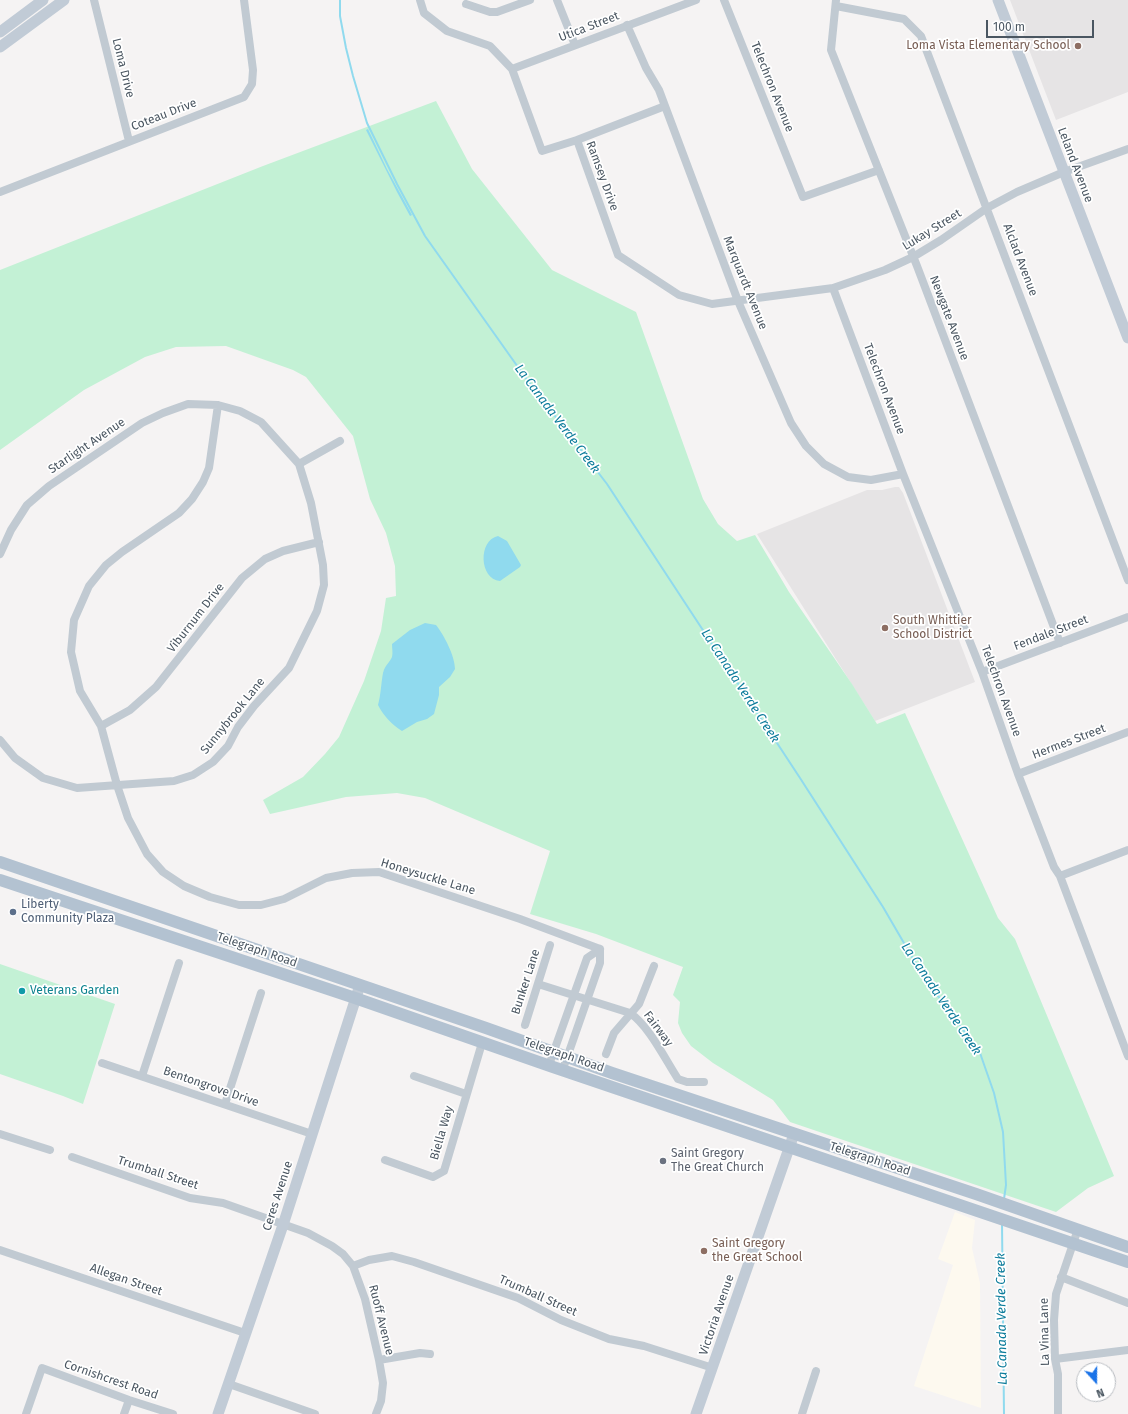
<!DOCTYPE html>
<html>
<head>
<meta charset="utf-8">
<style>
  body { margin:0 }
  #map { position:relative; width:1128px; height:1414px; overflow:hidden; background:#f5f3f3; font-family:"Fira Sans",sans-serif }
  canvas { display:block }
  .north { position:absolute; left:1076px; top:1362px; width:40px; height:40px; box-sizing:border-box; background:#fff; border:1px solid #b7bbc0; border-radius:50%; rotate:159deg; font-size:11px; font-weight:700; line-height:16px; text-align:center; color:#4a5661 }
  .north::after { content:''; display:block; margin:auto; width:14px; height:18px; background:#1a73e8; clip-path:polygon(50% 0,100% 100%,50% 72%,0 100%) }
  .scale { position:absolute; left:986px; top:20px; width:108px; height:18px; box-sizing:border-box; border:2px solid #4a5661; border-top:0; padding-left:5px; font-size:12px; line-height:14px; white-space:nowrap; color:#4a5661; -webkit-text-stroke:3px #fff; paint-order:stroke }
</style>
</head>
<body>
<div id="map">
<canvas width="1128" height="1414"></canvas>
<div class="north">N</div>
<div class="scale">100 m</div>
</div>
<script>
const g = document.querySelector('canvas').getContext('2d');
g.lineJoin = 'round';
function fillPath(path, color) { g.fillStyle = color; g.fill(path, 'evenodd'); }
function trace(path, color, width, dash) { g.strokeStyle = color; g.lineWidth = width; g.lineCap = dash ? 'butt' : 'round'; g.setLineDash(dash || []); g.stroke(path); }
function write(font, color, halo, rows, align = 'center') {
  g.font = font + ' "Fira Sans",sans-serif'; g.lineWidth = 3.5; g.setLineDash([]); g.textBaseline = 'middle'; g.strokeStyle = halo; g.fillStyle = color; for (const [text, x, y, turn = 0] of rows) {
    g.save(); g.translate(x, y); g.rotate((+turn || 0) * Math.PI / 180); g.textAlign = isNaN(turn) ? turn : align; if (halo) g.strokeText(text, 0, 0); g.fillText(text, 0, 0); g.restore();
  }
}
const commercial = new Path2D(`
  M955 1212 975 1220 972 1248 980 1283 981 1408 914 1386 953 1265 938 1259Z`);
const education = new Path2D(`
  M1010 0H1128V92L1056 120Z
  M895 487H899L903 493 975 682 875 721 757 534 867 490H882Z`);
const green = new Path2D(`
  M436 101 472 169 552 270 636 312 703 499 718 524 737 541 755 535 789 592 852 684 877 724 905 713 998 918 1015 939 1114 1176 1088 1188 1056 1212 790 1122 773 1100 713 1063 691 1046 682 1033 678 1023 680 1002 673 995 683 967 596 934 530 914 550 851 425 798 397 793 346 797 270 814 263 800 303 777 325 754 339 737 364 681 381 631 386 598 396 596 395 566 386 533 370 499 353 436 306 377 293 370 226 346 176 347 145 357 84 390 0 450V270L263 166Z
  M0 964 115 1004 83 1104 63 1096 0 1074Z`);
const water = new Path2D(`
  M368 129 387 169 412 215 410 216 397 192 366 130Z
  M498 536 507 541 521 565 520 567 500 581C479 579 478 540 498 536Z
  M425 623 436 625C444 635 455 656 455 669L450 677 439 687V695L434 714 427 719 417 722 402 731C392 725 383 715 378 705 381 694 381 684 383 673 385 665 390 662 392 657 393 653 392 648 392 644L410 630Z`);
const stream = new Path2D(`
  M340 0V16L346 48 353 76 367 123 397 184 425 236 525 377 607 484 800 778 883 907 922 974 980 1053 994 1093 1003 1132 1006 1185 1004 1199
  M1002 1223 1004 1414`);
const street = new Path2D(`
  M94 0 129 141
  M420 0 424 13 447 31 490 46 512 69 542 151 577 140 618 255 679 295 712 304 833 288 885 270 913 257 941 240 987 208 1017 192 1064 172 1128 149
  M557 0 575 45
  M724 0 803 197 879 170
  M836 0 831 50 917 266 1060 643
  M466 4 490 12H497L530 0
  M836 6 904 19 921 36 1128 580
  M627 25 646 68 659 90 738 301 791 423 806 446 824 464 848 477 871 480 903 474
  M512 69 696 0
  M577 140 665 106
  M0 192 244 97 252 84 253 70 244 0
  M833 288 903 474 982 672 1018 774 1054 867 1060 876 1128 1056
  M218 405 209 468 203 482 192 499 179 513 122 552 106 565 89 586 74 620 71 652 80 691 101 726 117 785 128 818 147 854 163 872 184 886 210 897 239 905H261L284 899 326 878 352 873 379 872 520 919 600 949
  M299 464 340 441
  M0 554 11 530 27 505 49 486 142 423 163 413 188 404 218 405 240 411 261 422 299 464 311 503 323 565 324 585 317 611 289 668 254 706 238 727 228 746 213 762 193 775 174 781 77 788 43 778 15 758 0 740
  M982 672 1128 617
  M101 726 130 710 156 687 242 578 265 559 283 551 319 542
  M1018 774 1128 732
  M1060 876 1128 850
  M538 984 630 1013C649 1026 665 1059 678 1079L687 1082H704
  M525 1025 550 945
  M606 1054 614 1033 639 1004 654 966
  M102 1063 312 1134
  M549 1065 587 958 600 949
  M563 1069 600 963V949
  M142 1076 179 963
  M414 1076 466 1094
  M225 1104 261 993
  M0 1134 50 1150
  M72 1157 190 1198 223 1203 308 1233 332 1246 343 1254 353 1266 365 1299 379 1360 383 1383 381 1401 376 1414
  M385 1160 433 1177 444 1171 482 1043
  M0 1250 245 1333
  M353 1266 369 1260 392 1256 414 1262 518 1298 561 1320 609 1339 644 1346 713 1368
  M1061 1277 1128 1303
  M1055 1359 1128 1350
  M379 1360 420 1353 430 1354
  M229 1384 315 1414
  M26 1414 42 1368 129 1400 173 1414
  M124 1414 129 1400
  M802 1414 816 1371
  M1058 1414V1374L1055 1359 1054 1320 1056 1294 1078 1229`);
const secondary = new Path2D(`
  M998 0 1128 338
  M0 32 43 0
  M0 47 64 0
  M218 1414 283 1225 360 985
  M696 1414 794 1134`);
const primary = new Path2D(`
  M0 862 486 1028 612 1073 976 1194 1128 1247
  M0 880 355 998 553 1067 1128 1262`);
const markers = [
  [1078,46,4,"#8d6e63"],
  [885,628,4,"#8d6e63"],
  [13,912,4,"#5c6f8a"],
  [22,991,4,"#0f9aa8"],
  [663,1161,4,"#6b7280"],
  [704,1251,4,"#8d6e63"]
];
const streetNames = [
  ["Utica Street",589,27,-21],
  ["Loma Drive",123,68,76],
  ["Telechron Avenue",772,87,68],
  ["Coteau Drive",164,115,-21],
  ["Leland Avenue",1075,165,69],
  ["Ramsey Drive",602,176,70],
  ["Lukay Street",932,230,-32],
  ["Alclad Avenue",1020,260,69],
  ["Marquardt Avenue",745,283,68],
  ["Newgate Avenue",949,318,69],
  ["Telechron Avenue",884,389,69],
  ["Starlight Avenue",87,446,-34],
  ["Viburnum Drive",196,618,-52],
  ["Fendale Street",1051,633,-21],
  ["Telechron Avenue",1001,691,70],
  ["Sunnybrook Lane",233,716,-51],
  ["Hermes Street",1069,742,-21],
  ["Honeysuckle Lane",428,877,17],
  ["Telegraph Road",257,950,19],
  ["Bunker Lane",526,982,-72],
  ["Fairway",658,1029,53],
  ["Telegraph Road",564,1055,19],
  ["Bentongrove Drive",211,1087,19],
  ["Biella Way",442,1133,-74],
  ["Telegraph Road",870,1159,18],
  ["Trumball Street",158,1173,18],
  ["Ceres Avenue",278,1196,-72],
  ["Allegan Street",126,1280,19],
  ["Trumball Street",538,1296,24],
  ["Victoria Avenue",717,1315,-71],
  ["Ruoff Avenue",381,1320,76],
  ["La Vina Lane",1045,1332,-91],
  ["Cornishcrest Road",111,1380,19]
];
const educationNames = [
  ["Loma Vista Elementary School",1070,46,"right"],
  ["South Whittier",893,621],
  ["School District",893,635],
  ["Saint Gregory",712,1244],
  ["the Great School",712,1258]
];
const serviceNames = [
  ["Liberty",21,905],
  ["Community Plaza",21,919]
];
const cultureNames = [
  ["Veterans Garden",30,991]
];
const worshipNames = [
  ["Saint Gregory",671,1154],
  ["The Great Church",671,1168]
];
const waterNames = [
  ["La Canada Verde Creek",557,419,53],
  ["La Canada Verde Creek",740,686,57],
  ["La Canada Verde Creek",941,999,56],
  ["La Canada Verde Creek",1002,1319,-91]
];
fillPath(commercial, '#fdf9ef');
fillPath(education, '#e6e4e5');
fillPath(green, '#c3f1d5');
fillPath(water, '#90daee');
trace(stream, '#90daee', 2);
trace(street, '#c1cad2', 8);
trace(secondary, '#c1cbd6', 11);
trace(primary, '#b3c2d1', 12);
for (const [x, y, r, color] of markers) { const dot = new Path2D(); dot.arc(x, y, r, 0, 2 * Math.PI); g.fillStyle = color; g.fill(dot); trace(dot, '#fff', 1.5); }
write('12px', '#4a5661', '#fff', streetNames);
write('12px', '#785e54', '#fff', educationNames, 'left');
write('12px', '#4e5e75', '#fff', serviceNames, 'left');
write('12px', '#0d838f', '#fff', cultureNames, 'left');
write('12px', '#5b616d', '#fff', worshipNames, 'left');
write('italic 13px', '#0c7c9b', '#fff', waterNames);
</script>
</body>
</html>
